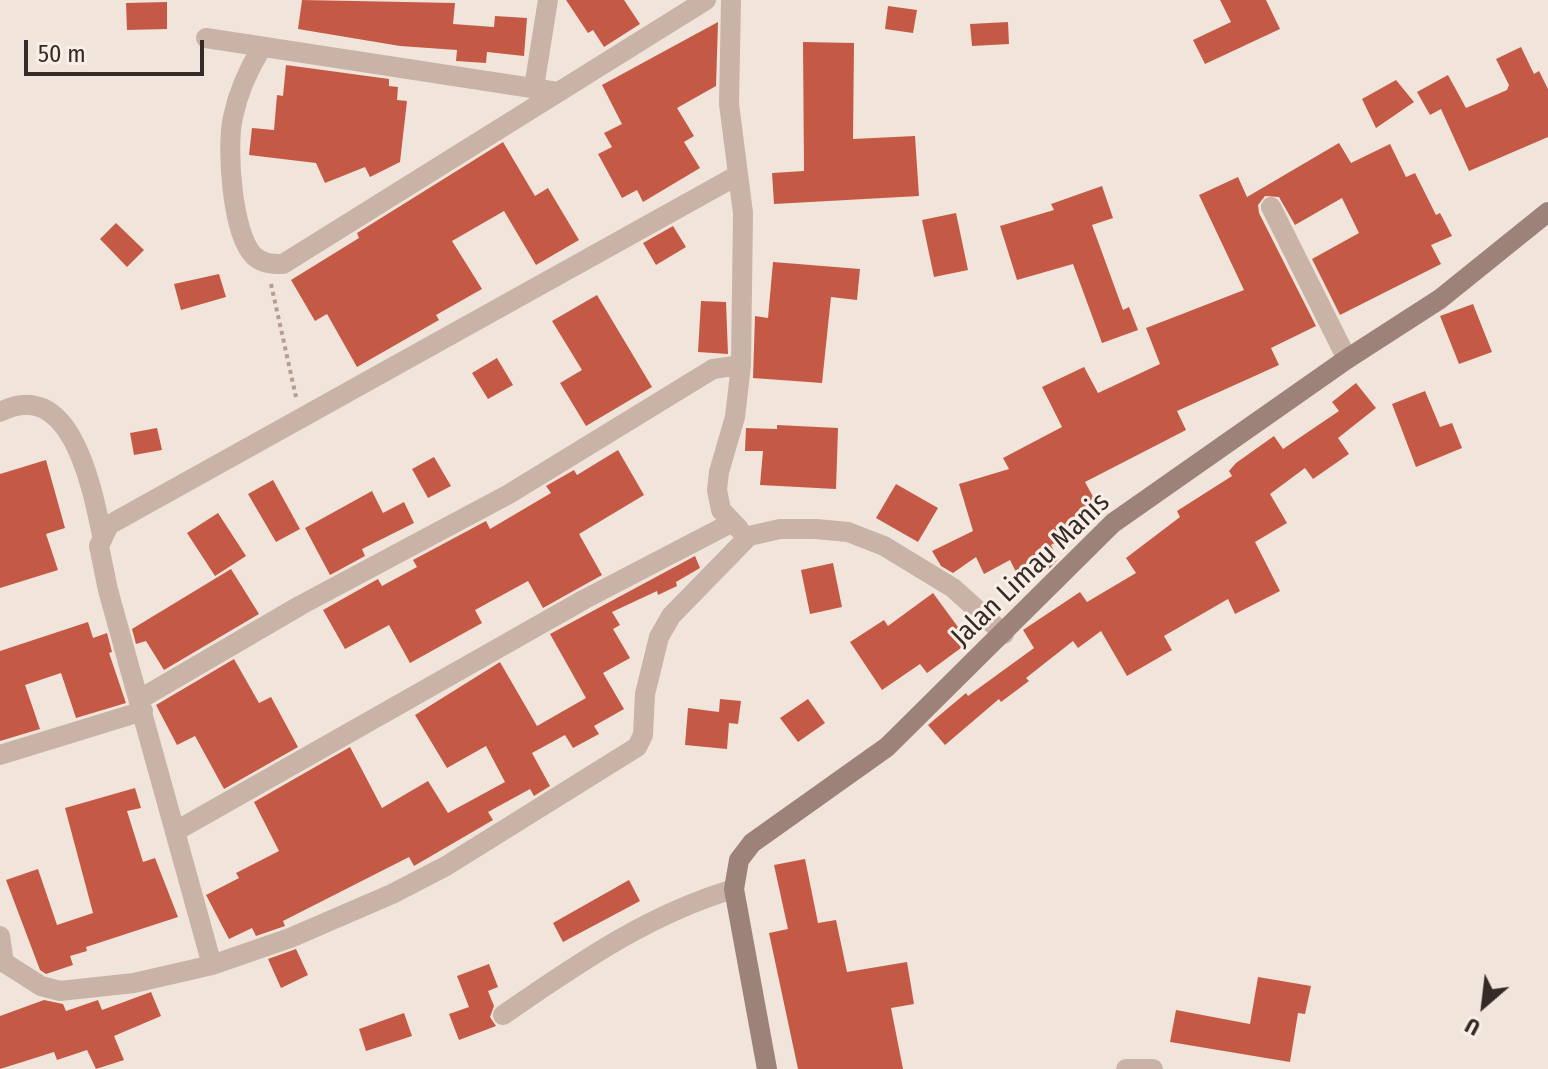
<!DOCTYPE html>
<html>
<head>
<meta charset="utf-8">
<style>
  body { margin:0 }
  #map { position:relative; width:1548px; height:1069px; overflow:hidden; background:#f1e4da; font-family:"Fira Sans Condensed",sans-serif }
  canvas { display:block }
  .north { position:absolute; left:1444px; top:965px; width:80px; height:80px; -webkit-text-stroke:6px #f9efe6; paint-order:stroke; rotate:208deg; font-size:22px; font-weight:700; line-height:32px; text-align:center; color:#352a27 }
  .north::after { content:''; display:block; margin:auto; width:28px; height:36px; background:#352a27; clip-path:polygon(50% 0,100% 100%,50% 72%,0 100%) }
  .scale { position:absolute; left:24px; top:40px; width:180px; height:36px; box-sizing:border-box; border:4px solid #352a27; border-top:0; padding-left:10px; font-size:24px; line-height:28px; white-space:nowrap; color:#352a27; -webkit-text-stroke:6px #f9efe6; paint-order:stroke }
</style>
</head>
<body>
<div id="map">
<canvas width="1548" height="1069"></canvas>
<div class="north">U</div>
<div class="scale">50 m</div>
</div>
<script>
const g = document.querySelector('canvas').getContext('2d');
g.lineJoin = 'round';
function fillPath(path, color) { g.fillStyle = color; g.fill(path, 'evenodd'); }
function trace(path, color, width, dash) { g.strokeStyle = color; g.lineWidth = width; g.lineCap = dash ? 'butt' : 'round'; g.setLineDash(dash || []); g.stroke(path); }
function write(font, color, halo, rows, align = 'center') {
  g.font = font + ' "Fira Sans Condensed",sans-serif'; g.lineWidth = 6; g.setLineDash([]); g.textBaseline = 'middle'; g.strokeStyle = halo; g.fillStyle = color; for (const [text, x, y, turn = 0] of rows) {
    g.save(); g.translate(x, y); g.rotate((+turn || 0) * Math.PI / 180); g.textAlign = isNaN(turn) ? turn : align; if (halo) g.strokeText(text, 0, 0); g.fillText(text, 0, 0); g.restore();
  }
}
const building = new Path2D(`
  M302 0 455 3 453 24 494 27 495 16 527 18 524 56 487 52 486 63 456 61 457 50 400 46 298 29Z
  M566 0H624L640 24 604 47 593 30 588 33Z
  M1220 0H1266L1280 29 1205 64 1193 40 1231 22Z
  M167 2V29L127 30 126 3Z
  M888 6 917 10 913 33 885 29Z
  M718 22 716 86 677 108 694 136 684 142 700 168 643 202 637 190 622 198 598 154 612 147 604 133 622 124 602 85Z
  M1008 22 1009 44 972 46 970 24Z
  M803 42 854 43 853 139 915 136 919 196 774 204 772 173 804 171Z
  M1521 47 1534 74 1539 71 1548 89V137L1469 171 1441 109 1430 115 1417 92 1448 75 1466 108 1507 90 1509 85 1496 59Z
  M286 65 389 79V86L398 87 397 100 407 101 400 162 370 177 365 167 325 183 316 163 249 155 252 128 274 130 277 95 283 96Z
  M1396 80 1414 102 1376 128 1362 99Z
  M503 142 535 196 548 188 579 240 536 265 504 211 452 241 482 289 436 315 439 320 357 367 327 314 315 321 291 280 359 238 357 233Z
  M1339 143 1351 163 1390 144 1406 177 1415 173 1436 215 1440 213 1452 236 1431 245 1441 264 1340 315 1312 259 1359 233 1342 198 1295 225 1279 197 1265 196 1258 205 1259 213 1316 326 1271 348 1279 365 1177 411 1186 430 1085 482 1103 515 1051 545 1058 559 1050 568 1021 582 1010 560 984 574 976 557 953 573 941 566 932 551 973 531 959 484 1009 469 1003 458 1062 427 1042 387 1084 367 1098 393 1160 364 1146 328 1244 290 1199 195 1238 177 1247 197Z
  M1102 186 1113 218 1092 225 1123 310 1129 307 1138 330 1102 343 1073 264 1017 280 1000 226 1054 210 1051 204Z
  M956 213 968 270 934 277 922 220Z
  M116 223 144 250 127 267 100 239Z
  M673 226 686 247 656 265 643 243Z
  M773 262 860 269 857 300 831 297 822 383 753 378 755 316 768 318Z
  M219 274 226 297 181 310 174 284Z
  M597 295 652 387 586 426 560 383 582 370 552 321Z
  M701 301 726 302 728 354 698 352Z
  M1473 304 1492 352 1459 364 1440 316Z
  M497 358 513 385 488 399 472 373Z
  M1356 383 1376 408 1338 438 1349 454 1313 479 1305 468 1270 494 1287 523 1255 542 1280 591 1235 614 1228 599 1164 636 1172 650 1127 676 1101 631 1078 648 1073 641 1026 678 1029 681 1001 702 999 699 945 745 928 725 966 693 968 696 1034 648 1023 630 1080 592 1087 602 1136 573 1126 558 1180 517 1177 511 1232 476 1229 471 1236 463 1274 436 1283 449 1339 411 1332 402Z
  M1425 391 1440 427 1452 423 1462 448 1416 467 1392 404Z
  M777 425 838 428 836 489 760 485 763 451H745L746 428 777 429Z
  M157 428 162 450 134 455 130 433Z
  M618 450 644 495 579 534 602 575 543 608 528 581 475 610 482 623 410 663 389 625 345 649 323 610 378 579 382 586 417 567 413 560 486 521 490 529 551 493 546 486 574 470 577 475Z
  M434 457 451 486 428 498 412 469Z
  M46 460 65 528 46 534 58 570 0 588V474Z
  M273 480 300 529 276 542 248 494Z
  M896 484 938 508 918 542 876 518Z
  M372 491 383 513 404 502 414 523 362 549 365 556 330 575 305 528Z
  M218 513 246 556 215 576 187 533Z
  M695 556 700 568 676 582 677 586 658 595 657 591 612 612 620 625 613 629 630 658 603 673 624 709 594 726 599 734 573 748 565 735 532 753 550 786 534 796 530 789 488 812 493 820 414 866 409 857 283 921 285 926 256 936 252 928 229 939 206 895 239 878 236 873 279 851 254 802 350 747 382 808 428 781 448 813 505 782 486 746 447 768 415 715 500 662 537 726 586 698 550 634Z
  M833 563 842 607 810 614 801 570Z
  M231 569 259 614 164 670 146 641 136 644 132 629Z
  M933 593 969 642 927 673 920 664 882 690 850 642 884 620 888 626Z
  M88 622 93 638 107 633 112 652 109 653 126 703 76 718 61 673 25 685 40 729 0 741V651Z
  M234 659 259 703 271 697 298 747 224 789 195 736 177 745 156 705Z
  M720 699 741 701 738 724 729 723 727 749 685 745 688 708 719 712Z
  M808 699 825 723 798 742 780 718Z
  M135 788 141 808 127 811 143 862 155 858 178 917 86 947 87 951 70 956 73 965 46 974 40 970 6 880 38 869 57 925 93 913 65 808Z
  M805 859 818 923 836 920 847 972 907 962 914 1004 891 1008 903 1069H798L769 933 788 929 774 865Z
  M629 880 640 901 563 942 553 923Z
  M296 949 308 975 281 988 268 959Z
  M489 964 498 987 488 991 494 1006 490 1017 496 1026 459 1040 449 1014 469 1007 457 976Z
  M1258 977 1311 986 1305 1014 1298 1013 1290 1062 1170 1042 1176 1010 1250 1024Z
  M151 992 161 1016 114 1036 124 1060 96 1069 87 1050 57 1060 54 1052 0 1069V1016L44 1000 63 1004 66 1011 98 1000 102 1010Z
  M404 1013 412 1036 366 1051 359 1029Z`);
const path = new Path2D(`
  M271 284 296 397`);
const street = new Path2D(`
  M731 0 729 104 743 213 741 365 735 417 719 472 717 490 721 510 739 529
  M206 38 558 92
  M261 49C248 70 238 93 233 117 226 147 232 235 254 256 263 264 272 264 283 264L706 0
  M534 87 548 0
  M1271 207 1347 359
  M0 412C71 375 92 488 102 535
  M140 699 301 605 509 494 713 369 741 365
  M0 755 143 711
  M176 831 585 599 731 523
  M0 936 4 963
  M0 960 41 986 60 991 134 983 212 965 290 938 392 894 446 866 637 747 643 735 645 694 659 637 671 616 749 536 780 529H816L848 532 884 546 953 588 1004 634
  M212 965 108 590 99 546 109 525 738 175
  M503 1015C576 965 648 914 734 889
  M1126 1069H1153`);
const secondary = new Path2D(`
  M767 1069 734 889 739 860 752 843 887 747 1113 523 1347 359 1440 299 1548 212`);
const streetNames = [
  ["Jalan Limau Manis",1031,570,-44]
];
fillPath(building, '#c45a45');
trace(path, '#b59d90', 4, [4, 4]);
trace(street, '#c9b3a6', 20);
trace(secondary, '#9c8278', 20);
write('28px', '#352a27', '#f9efe6', streetNames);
</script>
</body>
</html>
